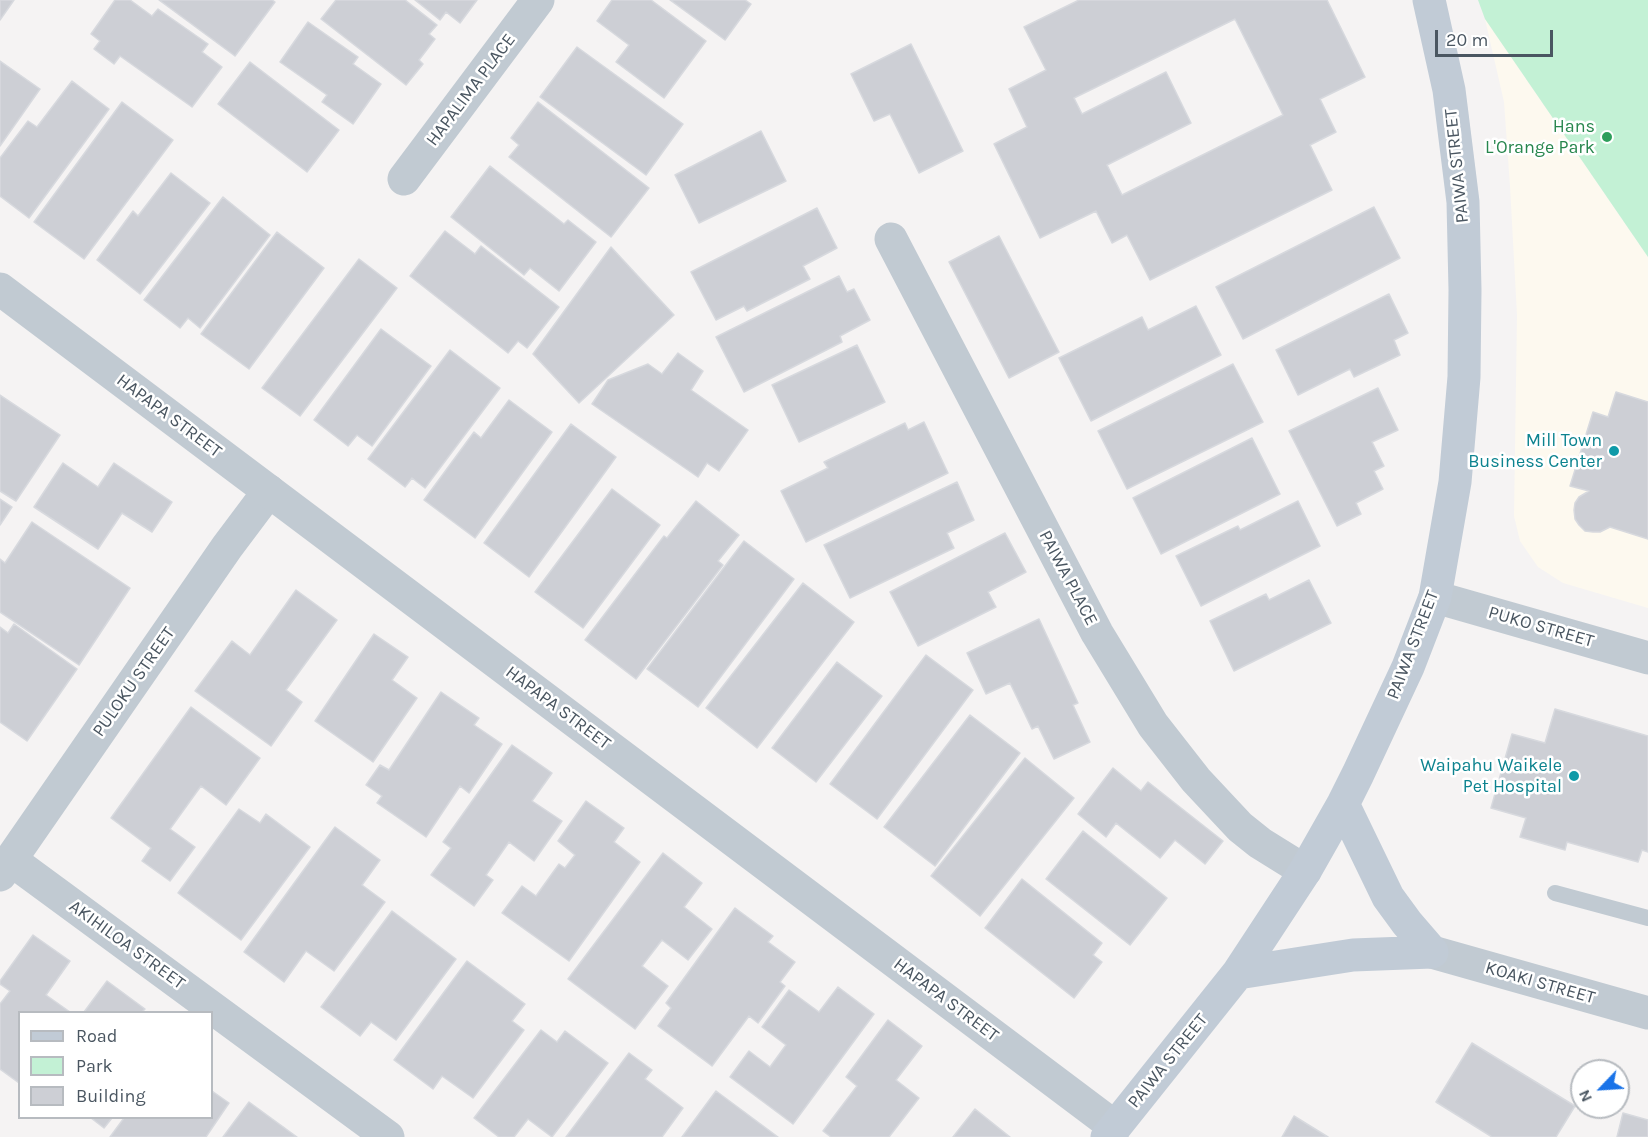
<!DOCTYPE html>
<html>
<head>
<meta charset="utf-8">
<style>
  body { margin:0 }
  #map { position:relative; width:1648px; height:1137px; overflow:hidden; background:#f5f3f3; font-family:Karla,sans-serif }
  canvas { display:block }
  .legend { position:absolute; left:18px; top:1011px; width:195px; height:108px; box-sizing:border-box; background:#fff; border:2px solid #b7bbc0; margin:0; padding:8px 10px; list-style:none; font-size:18px; color:#4a5661 }
  .legend li { display:flex; align-items:center; gap:12px; height:30px }
  .legend b { width:30px; border:2px solid #b7bbc0 }
  .north { position:absolute; left:1570px; top:1059px; width:60px; height:60px; box-sizing:border-box; background:#fff; border:2px solid #b7bbc0; border-radius:50%; rotate:245deg; font-size:16px; font-weight:700; line-height:24px; text-align:center; color:#4a5661 }
  .north::after { content:''; display:block; margin:auto; width:21px; height:27px; background:#1a73e8; clip-path:polygon(50% 0,100% 100%,50% 72%,0 100%) }
  .scale { position:absolute; left:1435px; top:30px; width:118px; height:27px; box-sizing:border-box; border:3px solid #4a5661; border-top:0; padding-left:8px; font-size:18px; line-height:21px; white-space:nowrap; color:#4a5661; -webkit-text-stroke:4px #fff; paint-order:stroke }
</style>
</head>
<body>
<div id="map">
<canvas width="1648" height="1137"></canvas>
<ul class="legend">
<li><b style="height:8px;background:#c1cbd6"></b>Road</li>
<li><b style="height:16px;background:#c3f1d5"></b>Park</li>
<li><b style="height:16px;background:#cdcfd5"></b>Building</li>
</ul>
<div class="north">N</div>
<div class="scale">20 m</div>
</div>
<script>
const g = document.querySelector('canvas').getContext('2d');
g.lineJoin = 'round';
function fillPath(path, color) { g.fillStyle = color; g.fill(path, 'evenodd'); }
function trace(path, color, width, dash) { g.strokeStyle = color; g.lineWidth = width; g.lineCap = dash ? 'butt' : 'round'; g.setLineDash(dash || []); g.stroke(path); }
function write(font, color, halo, rows, align = 'center') {
  g.font = font + ' Karla,sans-serif'; g.lineWidth = 5; g.setLineDash([]); g.textBaseline = 'middle'; g.strokeStyle = halo; g.fillStyle = color; for (const [text, x, y, turn = 0] of rows) {
    g.save(); g.translate(x, y); g.rotate((+turn || 0) * Math.PI / 180); g.textAlign = isNaN(turn) ? turn : align; if (halo) g.strokeText(text, 0, 0); g.fillText(text, 0, 0); g.restore();
  }
}
const commercial = new Path2D(`
  M1485 19 1648 257V608L1563 583 1538 567 1520 541 1514 516 1517 315 1510 186 1504 102Z`);
const green = new Path2D(`
  M1478 0H1648V257L1485 19Z`);
const building = new Path2D(`
  M0 0H14L0 20Z
  M115 0H130L152 16 158 9 208 44 202 52 222 67 192 107 120 56 114 64 94 49 100 41 91 34Z
  M159 0H272L275 2 235 56Z
  M336 0H405L437 25 429 34 435 39 419 60 423 64 406 85 321 19Z
  M415 0H477L460 23 446 12 440 20Z
  M612 0H651L706 41 664 98 616 62 629 45 597 21Z
  M670 0H745L751 4 725 40Z
  M1079 0H1327L1365 77 1320 99 1336 132 1310 145 1332 190 1150 280 1127 235 1112 243 1096 211 1040 238 994 144 1027 127 1009 89 1046 70 1024 27ZM1235 19 1283 115 1122 195 1107 165 1191 123 1166 72 1082 114 1074 98Z
  M308 22 358 57 353 64 381 84 353 124 322 102 327 95 280 62Z
  M911 44 963 151 919 173 890 114 874 121 851 74Z
  M577 47 683 124 646 175 540 97Z
  M0 61 40 89 0 146Z
  M250 62 339 130 307 172 218 104Z
  M72 81 109 109 29 218 0 196V158L28 121 37 127Z
  M122 102 173 140 84 259 34 222Z
  M538 102 649 188 611 237 509 157 519 145 511 138Z
  M761 131 786 181 699 223 675 175Z
  M490 166 564 224 568 220 596 242 559 291 530 268 524 275 451 217Z
  M171 173 210 203 140 294 97 260 133 211 138 216Z
  M223 197 270 235 200 328 188 318 180 328 144 300Z
  M1374 207 1400 258 1243 339 1216 287Z
  M817 208 837 248 803 266 810 279 747 311 744 306 716 320 691 272Z
  M445 231 475 254 481 246 559 307 527 348 518 341 508 353 410 276Z
  M277 232 324 268 249 369 201 334Z
  M999 236 1059 352 1009 378 949 262Z
  M611 247 674 315 579 403 533 354Z
  M359 259 397 288 300 416 262 388Z
  M839 276 847 292 854 289 870 320 840 336 842 342 744 392 716 337Z
  M1389 294 1408 333 1394 340 1400 355 1354 377 1350 369 1298 395 1276 350Z
  M1196 306 1221 355 1091 421 1059 358 1142 317 1148 330Z
  M381 329 431 366 372 446 357 435 348 446 314 420Z
  M857 345 885 402 799 442 772 385Z
  M450 350 500 388 425 488 412 478 405 487 368 459Z
  M678 353 703 371 691 390 748 430 719 471 707 463 698 477 592 404 608 380 648 364 662 374Z
  M1233 364 1263 422 1127 489 1098 431Z
  M1378 388 1398 430 1372 442 1384 466 1374 471 1383 489 1356 503 1361 514 1337 526 1289 431Z
  M1616 392 1648 402V539L1610 527 1600 532H1593L1585 531 1579 525 1575 519 1574 510 1575 503 1579 497 1589 491 1570 486 1593 412 1608 417Z
  M0 395 60 435 16 501 0 491Z
  M509 400 552 432 475 538 424 500 474 432 481 438Z
  M924 422 948 473 806 542 781 491 828 468 824 462 905 423 908 430Z
  M571 424 616 457 529 577 484 543Z
  M1252 438 1280 494 1161 554 1133 498Z
  M63 463 98 487 114 463 172 502 152 532 122 513 98 549 34 507Z
  M957 482 974 520 947 533 954 548 850 598 824 545Z
  M612 489 660 525 583 628 535 592Z
  M0 499 12 507 0 525Z
  M696 501 739 535 718 561 723 565 636 679 585 640 664 536 667 538Z
  M1298 501 1320 546 1201 606 1176 556 1238 526 1240 530Z
  M32 522 130 588 79 665 0 612V559L5 563Z
  M1005 533 1026 572 988 592 996 607 918 646 890 592Z
  M744 541 794 579 698 707 647 669Z
  M1309 580 1331 623 1234 671 1210 621 1266 594 1269 600Z
  M803 583 854 622 757 748 706 708Z
  M296 590 337 620 286 690 302 702 271 746 195 691 232 641 250 655Z
  M1039 619 1078 703 1073 705 1090 742 1054 759 1038 726 1032 729 1010 683 986 694 967 653Z
  M14 624 77 669 27 741 0 722V627L8 633Z
  M374 634 408 657 392 680 417 698 373 762 315 721Z
  M926 655 973 690 877 819 830 784Z
  M837 662 882 696 816 782 772 748Z
  M441 692 479 718 474 725 502 744 469 793 460 786 426 837 377 803 382 796 366 785 380 765 389 770Z
  M191 707 260 758 226 805 201 786 170 829 195 847 170 881 142 861 151 848 111 818Z
  M1555 709 1648 736V852L1642 850 1638 862 1567 842 1565 850 1520 837 1526 818 1491 808 1512 734 1545 743Z
  M970 715 1020 753 935 866 884 827Z
  M512 745 552 773 532 801 562 821 534 861 509 842 486 875 493 880 474 906 431 875 451 848 443 842Z
  M1025 758 1074 798 980 916 931 876Z
  M1113 768 1141 791 1148 782 1223 841 1205 864 1175 840 1160 858 1116 823 1106 837 1078 814Z
  M586 801 624 828 614 842 640 862 569 961 502 913 522 886 536 896 559 864 565 868 575 855 558 841Z
  M239 809 260 823 266 814 310 847 241 940 178 893Z
  M335 827 380 860 362 885 385 902 334 971 306 951 284 982 244 952Z
  M1083 831 1167 898 1130 945 1046 879Z
  M663 853 702 883 684 907 712 929 688 960 662 940 642 966 668 986 635 1029 568 979Z
  M1022 879 1102 943 1093 955 1102 962 1074 998 985 928Z
  M735 908 773 936 768 942 795 962 780 982 785 986 758 1023 749 1016 712 1066 658 1026 671 1008 666 1003Z
  M392 911 456 959 396 1040 371 1022 360 1036 321 1007Z
  M33 935 70 961 46 995 70 1012H20L19 1083 0 1069V1004L10 991 0 984V981Z
  M467 961 525 1004 512 1021 524 1030 473 1098 442 1076 433 1089 394 1060Z
  M107 981 145 1009 142 1012H84Z
  M838 987 874 1014 793 1124 730 1077 749 1051 770 1067 786 1045 762 1027 789 990 819 1012Z
  M888 1020 922 1046 896 1080 919 1098 889 1137H831L823 1131 857 1086 846 1077Z
  M541 1030 557 1042 565 1031 608 1063 552 1137 528 1119 514 1137H499L474 1118Z
  M1472 1043 1575 1106 1556 1137H1492L1436 1102Z
  M629 1053 652 1070 645 1079 683 1108 662 1137H566Z
  M212 1091 229 1103 206 1137H110L124 1118H212Z
  M716 1091 778 1137H682Z
  M249 1102 297 1137H223Z
  M975 1109 1010 1137H953Z
  M1623 1113 1648 1120V1137H1617Z
  M1294 1116 1328 1137H1282Z
  M91 1118H112L104 1128Z`);
const service = new Path2D(`
  M1555 893 1648 918`);
const minor = new Path2D(`
  M404 179 538 0
  M891 239 1097 633 1153 725 1196 780 1240 827 1260 843 1305 871
  M11 860 388 1137
  M0 875 227 547 269 491
  M1432 952 1648 1013`);
const tertiary = new Path2D(`
  M0 289 1115 1127
  M1435 597 1648 658`);
const secondary = new Path2D(`
  M1343 804 1388 897 1407 923 1432 952
  M1238 973 1353 955 1432 952
  M1107 1137 1238 973 1305 871 1343 804 1358 774 1408 667 1435 597 1455 482 1464 377 1465 290 1463 202 1449 90 1429 0`);
const markers = [
  [1607,137,6,"#2e9e5b"],
  [1614,451,6,"#0f9aa8"],
  [1574,776,6,"#0f9aa8"]
];
const streetNames = [
  ["HAPALIMA PLACE",471,90,-53],
  ["PAIWA STREET",1457,166,-96],
  ["HAPAPA STREET",169,416,37],
  ["PAIWA PLACE",1068,578,62],
  ["PUKO STREET",1541,627,16],
  ["PAIWA STREET",1413,645,-69],
  ["PULOKU STREET",134,682,-55],
  ["HAPAPA STREET",558,708,37],
  ["AKIHILOA STREET",127,945,36],
  ["KOAKI STREET",1540,983,16],
  ["HAPAPA STREET",946,1000,37],
  ["PAIWA STREET",1168,1061,-51]
];
const leisureNames = [
  ["Hans",1595,127],
  ["L'Orange Park",1595,148]
];
const cultureNames = [
  ["Mill Town",1602,441],
  ["Business Center",1602,462],
  ["Waipahu Waikele",1562,766],
  ["Pet Hospital",1562,787]
];
fillPath(commercial, '#fdf9ef');
fillPath(green, '#c3f1d5');
fillPath(building, '#cdcfd5');
trace(building, '#d7d9de', 1.5);
trace(service, '#c1cad2', 16);
trace(minor, '#c1cad2', 33);
trace(tertiary, '#c1cad2', 33);
trace(secondary, '#c1cbd6', 33);
for (const [x, y, r, color] of markers) { const dot = new Path2D(); dot.arc(x, y, r, 0, 2 * Math.PI); g.fillStyle = color; g.fill(dot); trace(dot, '#fff', 2); }
write('18px', '#4a5661', '#fff', streetNames);
write('18px', '#27864d', '#fff', leisureNames, 'right');
write('18px', '#0d838f', '#fff', cultureNames, 'right');
</script>
</body>
</html>
